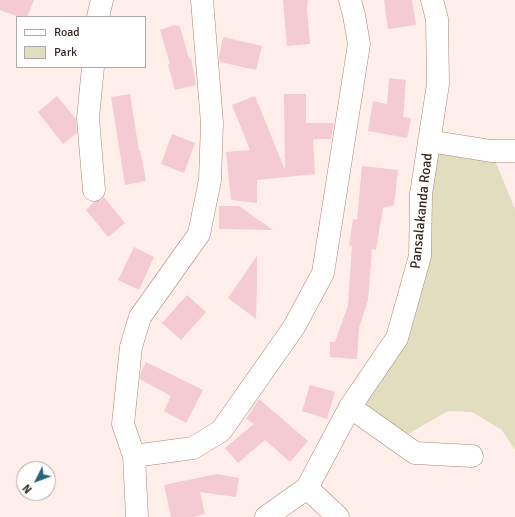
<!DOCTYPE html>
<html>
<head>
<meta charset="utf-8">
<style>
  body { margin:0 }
  #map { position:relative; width:515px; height:517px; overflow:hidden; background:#ffeee9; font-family:Signika,sans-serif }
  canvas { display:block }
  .legend { position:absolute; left:16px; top:16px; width:130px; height:52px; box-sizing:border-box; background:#fff; border:1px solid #aea8a7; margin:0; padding:5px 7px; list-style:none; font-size:12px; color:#352622 }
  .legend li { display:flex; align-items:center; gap:8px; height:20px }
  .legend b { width:20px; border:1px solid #aea8a7 }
  .north { position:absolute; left:16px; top:461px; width:40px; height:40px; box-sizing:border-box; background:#fff; border:1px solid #aea8a7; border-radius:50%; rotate:228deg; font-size:11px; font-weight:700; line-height:16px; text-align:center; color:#352622 }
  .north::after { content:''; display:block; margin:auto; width:14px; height:18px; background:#2b627c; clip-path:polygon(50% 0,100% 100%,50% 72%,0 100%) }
</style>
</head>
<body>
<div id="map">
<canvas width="515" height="517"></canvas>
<ul class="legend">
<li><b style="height:5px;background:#fff"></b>Road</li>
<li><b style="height:11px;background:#e0debf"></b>Park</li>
</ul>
<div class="north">N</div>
</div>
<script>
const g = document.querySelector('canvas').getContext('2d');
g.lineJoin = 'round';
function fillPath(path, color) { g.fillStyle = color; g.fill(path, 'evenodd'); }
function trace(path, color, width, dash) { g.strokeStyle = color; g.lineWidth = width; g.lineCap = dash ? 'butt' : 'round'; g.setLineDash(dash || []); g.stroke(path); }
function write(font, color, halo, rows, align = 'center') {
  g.font = font + ' Signika,sans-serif'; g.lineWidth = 3; g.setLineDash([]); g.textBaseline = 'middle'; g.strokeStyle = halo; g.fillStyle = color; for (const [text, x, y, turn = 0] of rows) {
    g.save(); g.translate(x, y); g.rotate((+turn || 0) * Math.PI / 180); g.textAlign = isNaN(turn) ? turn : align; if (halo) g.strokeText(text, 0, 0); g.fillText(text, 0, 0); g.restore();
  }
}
const green = new Path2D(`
  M429 141 491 151 515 209V450L502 430 472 412 448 411 408 434H389L350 407 397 338Z`);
const building = new Path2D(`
  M0 0H34L27 17H19L0 10Z
  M283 0H308L307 9 310 44 287 46Z
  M384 0H412L416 25 388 29Z
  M174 25 180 27 189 59 191 58 196 85 175 90 168 64H170L160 30Z
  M223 37 262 46 256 70 220 62 219 57Z
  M389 78 406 80 403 117 411 118 407 138 368 131 373 101 387 104Z
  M130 94 139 151 140 150 146 181 125 185 111 97Z
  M284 94H306V123H334L331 139H313L315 174 257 180V203L231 200 226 152 250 150 232 105 255 96 285 170Z
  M57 96 76 119 77 133 63 144 38 112Z
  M172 134 195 143 184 173 161 164Z
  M362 166 398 170 394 205 383 208 376 250 372 249 368 300 359 328 357 359 330 357V342H335L348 305 352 246 349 245 353 219 357 220Z
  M104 197 125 223 108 237 86 210 94 202 101 200Z
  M219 206H239L273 230 219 229Z
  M134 247 154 257 139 290 118 280Z
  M257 256V280L256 319 228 298Z
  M187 295 206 312 181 340 162 323Z
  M146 362 203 390 186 423 164 411 171 396 140 379 141 372Z
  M310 385 335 392 327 419 302 411Z
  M259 399 308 441 290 462 265 440 238 463 225 448 254 424 246 419Z
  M217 474 239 478 236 497 200 492 205 514 193 517H171L164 485Z`);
const minor = new Path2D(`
  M202 0 212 123 210 180 199 234 140 317 131 347 123 424 134 456 193 448 221 431 294 327 323 273 359 44 354 15 350 0
  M98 17 102 0
  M93 67 88 118 94 190
  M429 141 491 151H515
  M350 407 415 453 472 456
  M134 456 137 517
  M307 488 338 517
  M266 517 307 488 350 407 397 338 420 256 421 194 438 84 437 19 432 0`);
const streetNames = [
  ["Pansalakanda Road",422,211,-84]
];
fillPath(green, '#e0debf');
fillPath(building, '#f4cad3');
trace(minor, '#aa857a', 23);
trace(minor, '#fff', 22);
write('14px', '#352622', '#fff', streetNames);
</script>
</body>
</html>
